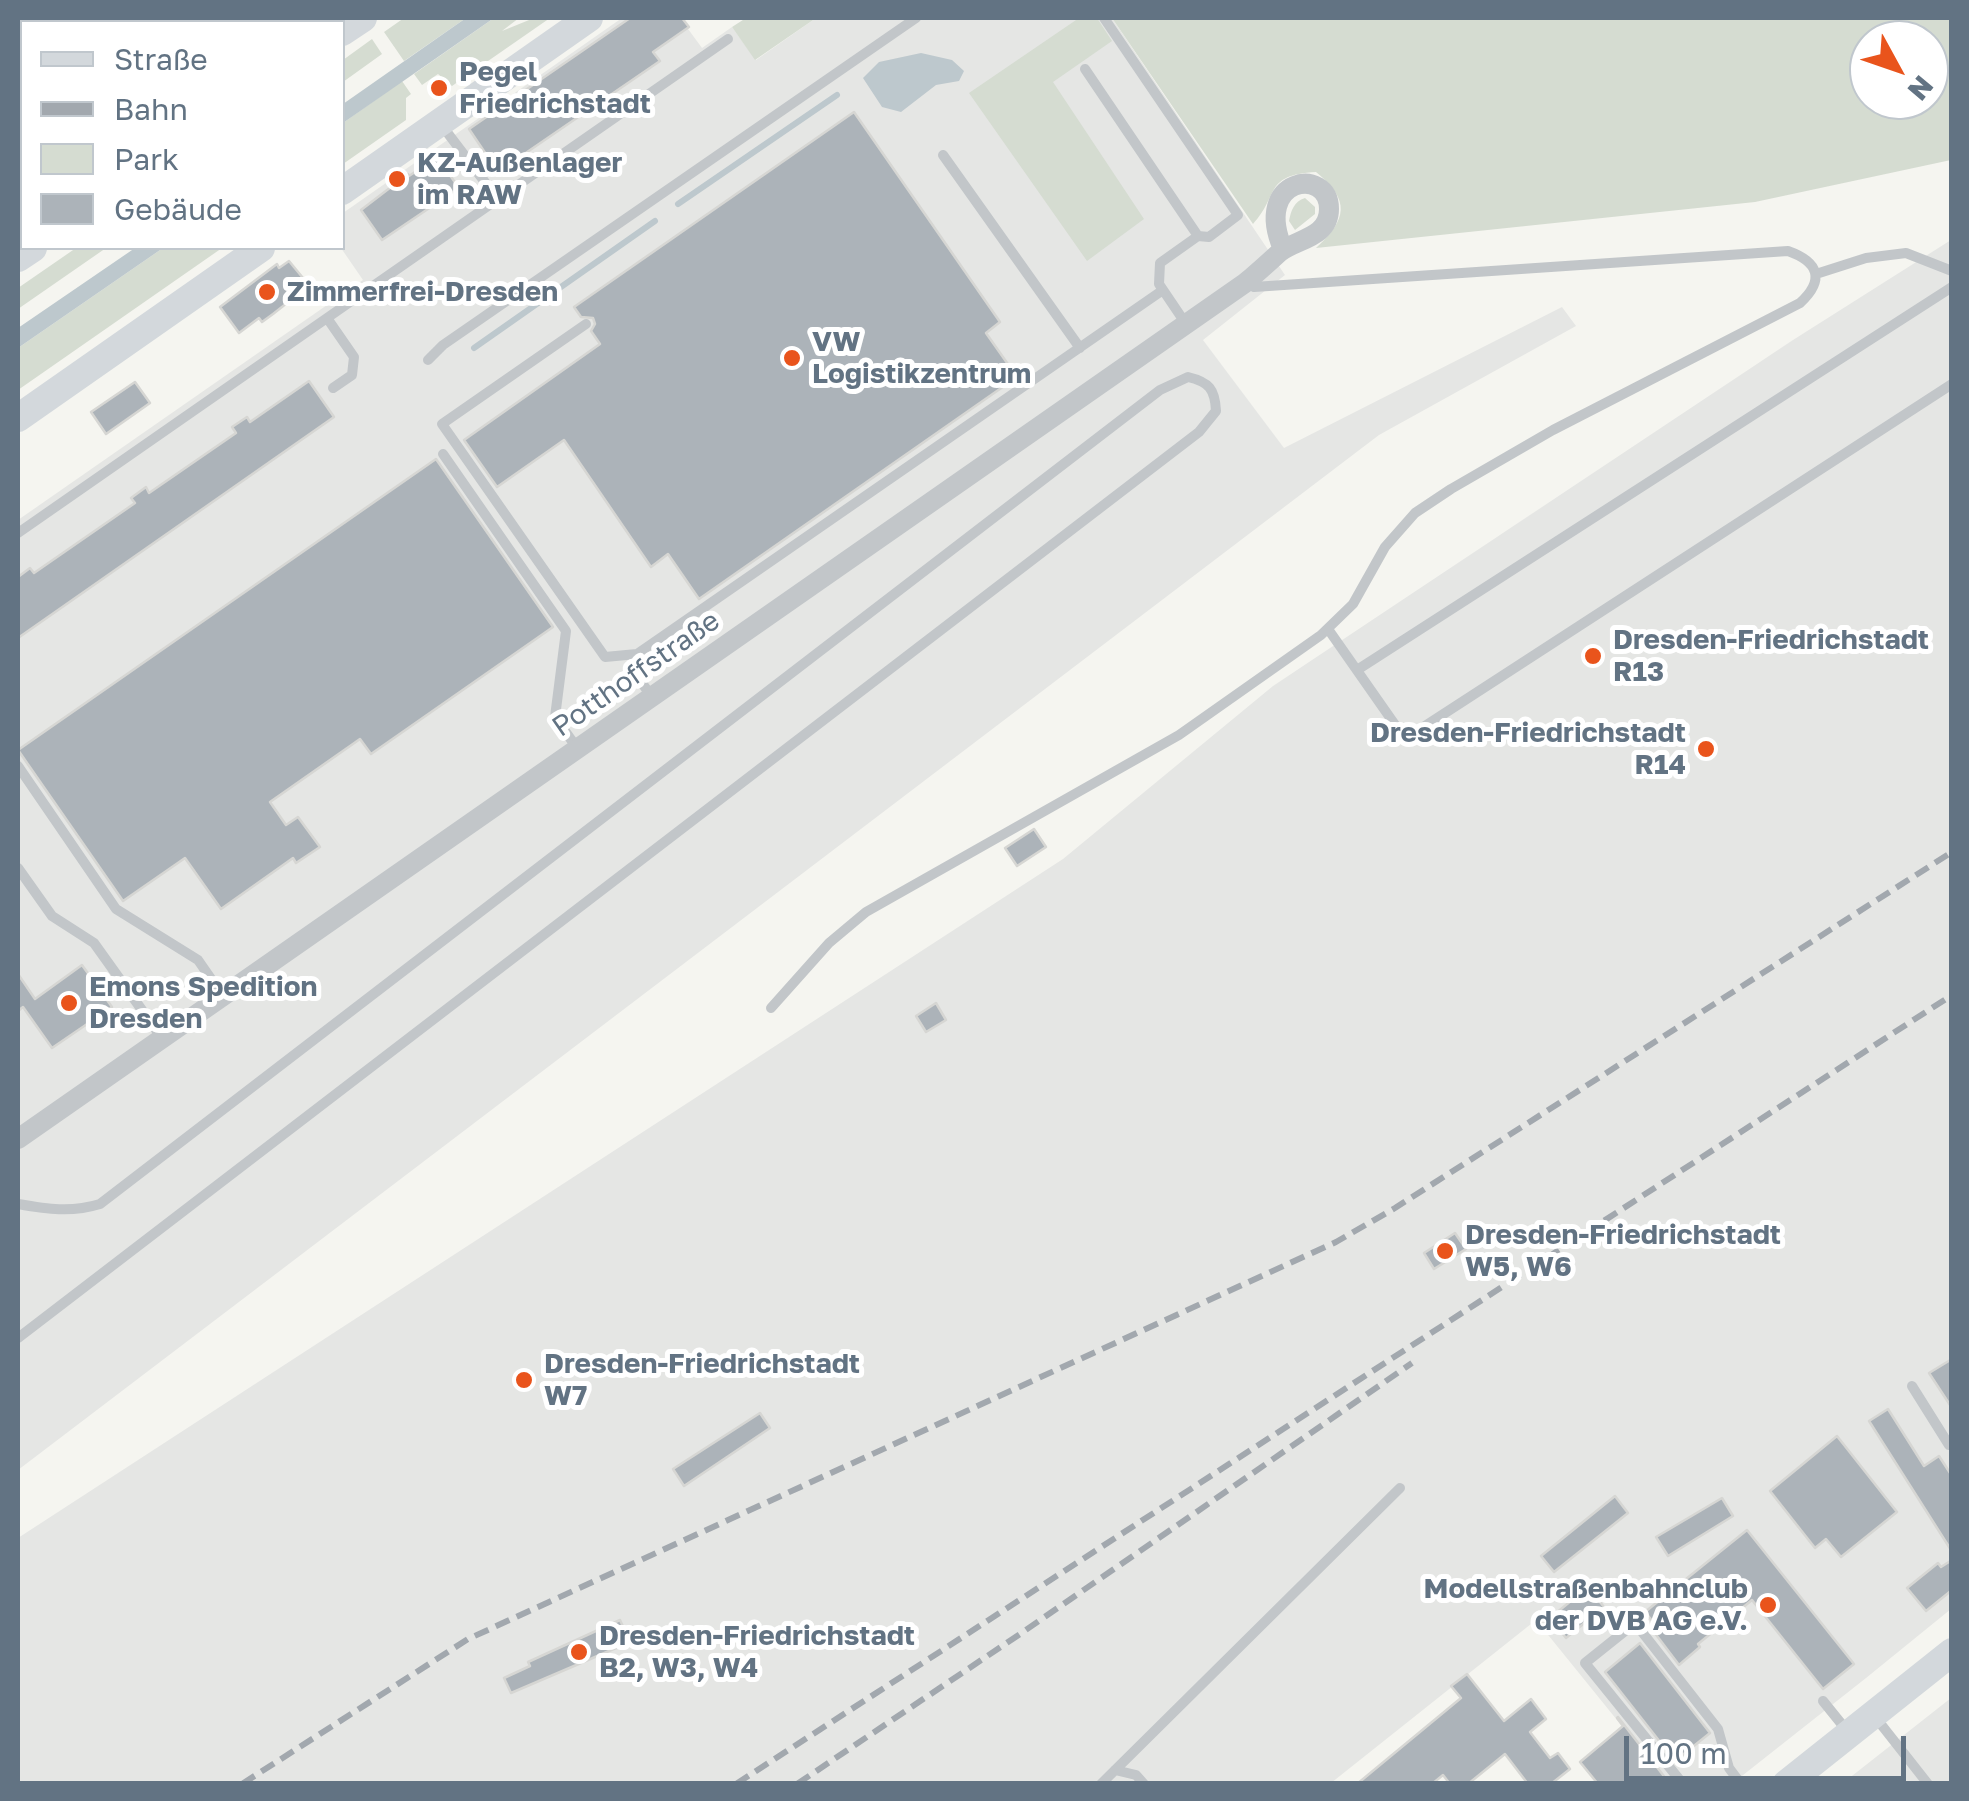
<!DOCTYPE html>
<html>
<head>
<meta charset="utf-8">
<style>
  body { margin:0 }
  #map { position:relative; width:1969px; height:1801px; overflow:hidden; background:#f5f5f0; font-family:"Golos Text",sans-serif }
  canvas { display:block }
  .frame { position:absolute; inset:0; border:20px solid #627383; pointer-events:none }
  .legend { position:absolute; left:20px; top:20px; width:325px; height:230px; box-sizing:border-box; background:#fff; border:2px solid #c0c7cd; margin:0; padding:12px 18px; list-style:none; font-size:30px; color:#627383 }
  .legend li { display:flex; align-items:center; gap:20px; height:50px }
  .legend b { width:50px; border:2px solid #c0c7cd }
  .north { position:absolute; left:1849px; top:20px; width:100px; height:100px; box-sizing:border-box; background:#fff; border:2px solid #c0c7cd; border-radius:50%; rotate:130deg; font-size:28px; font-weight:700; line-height:40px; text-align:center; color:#627383 }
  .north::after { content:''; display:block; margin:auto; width:35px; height:45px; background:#e9541c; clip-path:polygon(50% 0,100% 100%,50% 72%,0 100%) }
  .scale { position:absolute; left:1624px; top:1736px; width:282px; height:45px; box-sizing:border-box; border:5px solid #627383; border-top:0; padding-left:12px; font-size:30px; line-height:35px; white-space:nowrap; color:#627383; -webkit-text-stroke:8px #fff; paint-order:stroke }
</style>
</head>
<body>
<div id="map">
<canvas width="1969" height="1801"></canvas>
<div class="frame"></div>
<ul class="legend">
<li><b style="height:12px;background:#d3d8dc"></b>Straße</li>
<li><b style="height:12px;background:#a2a8ae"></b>Bahn</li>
<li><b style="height:28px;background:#d5dcd1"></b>Park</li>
<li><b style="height:28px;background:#acb3b9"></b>Gebäude</li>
</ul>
<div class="north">N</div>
<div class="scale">100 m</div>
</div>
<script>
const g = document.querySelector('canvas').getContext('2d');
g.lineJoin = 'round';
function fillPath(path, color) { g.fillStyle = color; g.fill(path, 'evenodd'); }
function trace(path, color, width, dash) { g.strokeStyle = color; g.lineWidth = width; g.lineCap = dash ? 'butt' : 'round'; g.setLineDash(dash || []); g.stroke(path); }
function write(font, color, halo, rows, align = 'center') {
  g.font = font + ' "Golos Text",sans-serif'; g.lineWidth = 10; g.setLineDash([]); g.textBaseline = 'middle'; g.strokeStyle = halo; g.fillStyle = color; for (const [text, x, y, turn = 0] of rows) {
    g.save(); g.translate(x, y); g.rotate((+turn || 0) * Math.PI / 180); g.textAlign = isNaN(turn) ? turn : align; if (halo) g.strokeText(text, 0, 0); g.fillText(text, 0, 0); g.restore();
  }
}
const built = new Path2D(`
  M622 18H680L702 48 732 27 756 60 816 18H1112L1285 275 1203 340 1284 448 1562 307 1576 326 1379 435 18 1470V520L363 280 341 248 343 213Z
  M1951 240V1609L1866 1678 1733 1783H1668L1536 1620 1331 1783 18 1784V1538L1063 859 1273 686 1793 340Z
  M1951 1698V1783H1843Z`);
const green = new Path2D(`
  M18 18H324L316 22H22V225L18 229Z
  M404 18H466L404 61 384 32Z
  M494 18H519L502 31 534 18H550L452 86 438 74 422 85 414 74Z
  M746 18H816L755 60 732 27Z
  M1079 18H1097L1112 41 1053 82 1144 219 1087 261 969 93Z
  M1112 18H1951V160L1755 202 1316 248C1347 220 1351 200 1316 172 1263 175 1280 195 1253 224ZM1869 40H1929V100H1869Z
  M372 39 382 54 343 82V60Z
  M402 81 411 94 406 98V120L343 164V123Z
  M1305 198 1315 207V214L1295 230 1289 221C1291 211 1294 201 1305 198Z
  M76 248H106L18 309V288Z
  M163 248H222L18 390V348Z`);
const water = new Path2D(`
  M466 18H494L343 123V104Z
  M921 53 952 60 964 71 959 81 936 85 901 112 882 107 863 78 879 62Z
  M135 248H163L18 348V328Z`);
const stream = new Path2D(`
  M678 204 837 95
  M474 348 655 221`);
const building = new Path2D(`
  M630 18H682L689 27 653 52 660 61 498 172 469 129Z
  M854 112 1000 322 986 333 1017 377 699 599 668 554 651 567 564 440 497 487 464 440 600 344 591 331 595 324 593 318 581 317 574 307Z
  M437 157 459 188 382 240 361 210 408 174 409 176Z
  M289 261 303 278 305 285 284 300 287 303 273 314 262 322 259 318 239 333 220 307 277 264 279 268Z
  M309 381 334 417 18 638V577L30 568 34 573 135 503 131 498 146 487 149 493 236 433 232 427 247 417 250 422Z
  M135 382 150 403 106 434 91 412Z
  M436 459 553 627 371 754 360 739 270 802 286 825 298 817 320 847 296 863 293 858 221 909 185 858 123 901 18 750Z
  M1034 829 1046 847 1017 866 1005 848Z
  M82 965 112 1007 52 1048 23 1007 18 1011V974L35 999Z
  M936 1003 946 1020 926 1032 916 1016Z
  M1455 1233 1466 1249 1434 1269 1424 1253Z
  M1952 1359V1408L1929 1373Z
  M1888 1409 1924 1466 1939 1456 1952 1476 1951 1550 1869 1421Z
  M760 1413 770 1428 684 1486 673 1469Z
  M1837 1436 1897 1512 1841 1557 1826 1539 1815 1548 1770 1491Z
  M1615 1496 1628 1513 1554 1572 1541 1556Z
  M1722 1498 1733 1516 1668 1556 1656 1537Z
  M1747 1530 1854 1664 1823 1689 1752 1600 1698 1644 1700 1647 1679 1665 1654 1632 1658 1628 1645 1612Z
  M1952 1560V1590L1926 1611 1907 1588 1938 1563 1941 1567Z
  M1588 1587 1604 1607 1566 1638 1550 1618Z
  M620 1620 630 1642 511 1693 504 1678 530 1666 528 1662Z
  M1640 1643 1710 1733 1675 1761 1605 1672Z
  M1467 1674 1504 1721 1531 1699 1546 1719 1530 1732 1550 1758 1558 1753 1570 1769 1551 1784H1528L1505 1754 1468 1784H1450L1443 1775 1432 1784H1357L1461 1698 1451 1686Z
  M1617 1718 1618 1717 1670 1784H1598L1580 1762 1623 1726Z`);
const lane = new Path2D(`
  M1104 18 1238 215 1209 237 1198 236
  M1085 69 1198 236 1160 263 1159 284 1186 324
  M440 123 497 198
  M943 155 1080 348
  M1816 274 1866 258 1906 253 1952 271
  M327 318 354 357 352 375 333 388
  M586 324 442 424 605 657 637 654
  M428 360 443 345 916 18
  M443 454 566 631 555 717 577 748
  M18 533 728 39
  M1328 629 1405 739 1952 384
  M1357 670 1952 287
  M652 697 634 672 637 654 1163 290
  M18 766 116 909 198 960 223 996
  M18 868 52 916 94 943 162 1038
  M771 1008 829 943 866 912 1179 735 1321 635 1353 604 1385 547 1415 513 1451 489 1553 430 1800 303C1825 280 1819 262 1788 251L1254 287 1246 283
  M18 1204C47 1209 71 1213 100 1204L1160 390 1188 377C1209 382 1215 389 1216 411L1199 432 18 1338
  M1912 1386 1949 1445 1952 1444
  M1823 1701 1848 1732
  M1876 1718 1928 1784
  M1115 1770 1136 1775 1144 1784
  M1101 1784 1400 1488
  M1683 1784 1585 1663 1635 1623 1718 1729 1729 1768 1741 1784`);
const street = new Path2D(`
  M18 1139 1245 283C1257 273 1268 263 1280 252 1296 239 1329 238 1329 209 1329 166 1252 177 1283 249`);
const secondary = new Path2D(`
  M342 32 363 18
  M342 191 589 18
  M18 258 33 248
  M18 418 261 248
  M1786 1784 1952 1652`);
const rail = new Path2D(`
  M242 1784 468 1639 1336 1242 1395 1208 1952 852
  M736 1784 1952 995
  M797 1784 1020 1634 1412 1363`);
const markers = [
  [439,88,10,"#e9541c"],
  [397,179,10,"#e9541c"],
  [267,292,10,"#e9541c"],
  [792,358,10,"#e9541c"],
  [1593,656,10,"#e9541c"],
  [1706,749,10,"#e9541c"],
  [69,1003,10,"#e9541c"],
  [1445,1251,10,"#e9541c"],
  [524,1380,10,"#e9541c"],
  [1768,1605,10,"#e9541c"],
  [579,1652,10,"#e9541c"]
];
const poiNames = [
  ["Pegel",459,72],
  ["Friedrichstadt",459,104],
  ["KZ-Außenlager",417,163],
  ["im RAW",417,195],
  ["Zimmerfrei-Dresden",287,292],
  ["VW",812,342],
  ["Logistikzentrum",812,374],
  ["Dresden-Friedrichstadt",1613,640],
  ["R13",1613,672],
  ["Dresden-Friedrichstadt",1686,733,"right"],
  ["R14",1686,765,"right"],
  ["Emons Spedition",89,987],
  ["Dresden",89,1019],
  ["Dresden-Friedrichstadt",1465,1235],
  ["W5, W6",1465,1267],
  ["Dresden-Friedrichstadt",544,1364],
  ["W7",544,1396],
  ["Modellstraßenbahnclub",1748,1589,"right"],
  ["der DVB AG e.V.",1748,1621,"right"],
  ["Dresden-Friedrichstadt",599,1636],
  ["B2, W3, W4",599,1668]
];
const streetNames = [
  ["Potthoffstraße",636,674,-35]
];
fillPath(built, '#e5e6e4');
fillPath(green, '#d5dcd1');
fillPath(water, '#bdc8cd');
trace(stream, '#bdc8cd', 6);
fillPath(building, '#acb3b9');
trace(building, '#d6d6d3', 2.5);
trace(lane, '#c2c6c9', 10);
trace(street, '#c2c6c9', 20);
trace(secondary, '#d3d8dc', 28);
trace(rail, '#a2a8ae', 6, [15, 8]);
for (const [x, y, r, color] of markers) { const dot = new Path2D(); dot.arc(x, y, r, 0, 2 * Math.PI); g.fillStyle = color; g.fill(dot); trace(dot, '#fff', 4); }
write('bold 28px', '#627383', '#fff', poiNames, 'left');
write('28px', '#627383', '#fff', streetNames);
</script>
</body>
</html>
